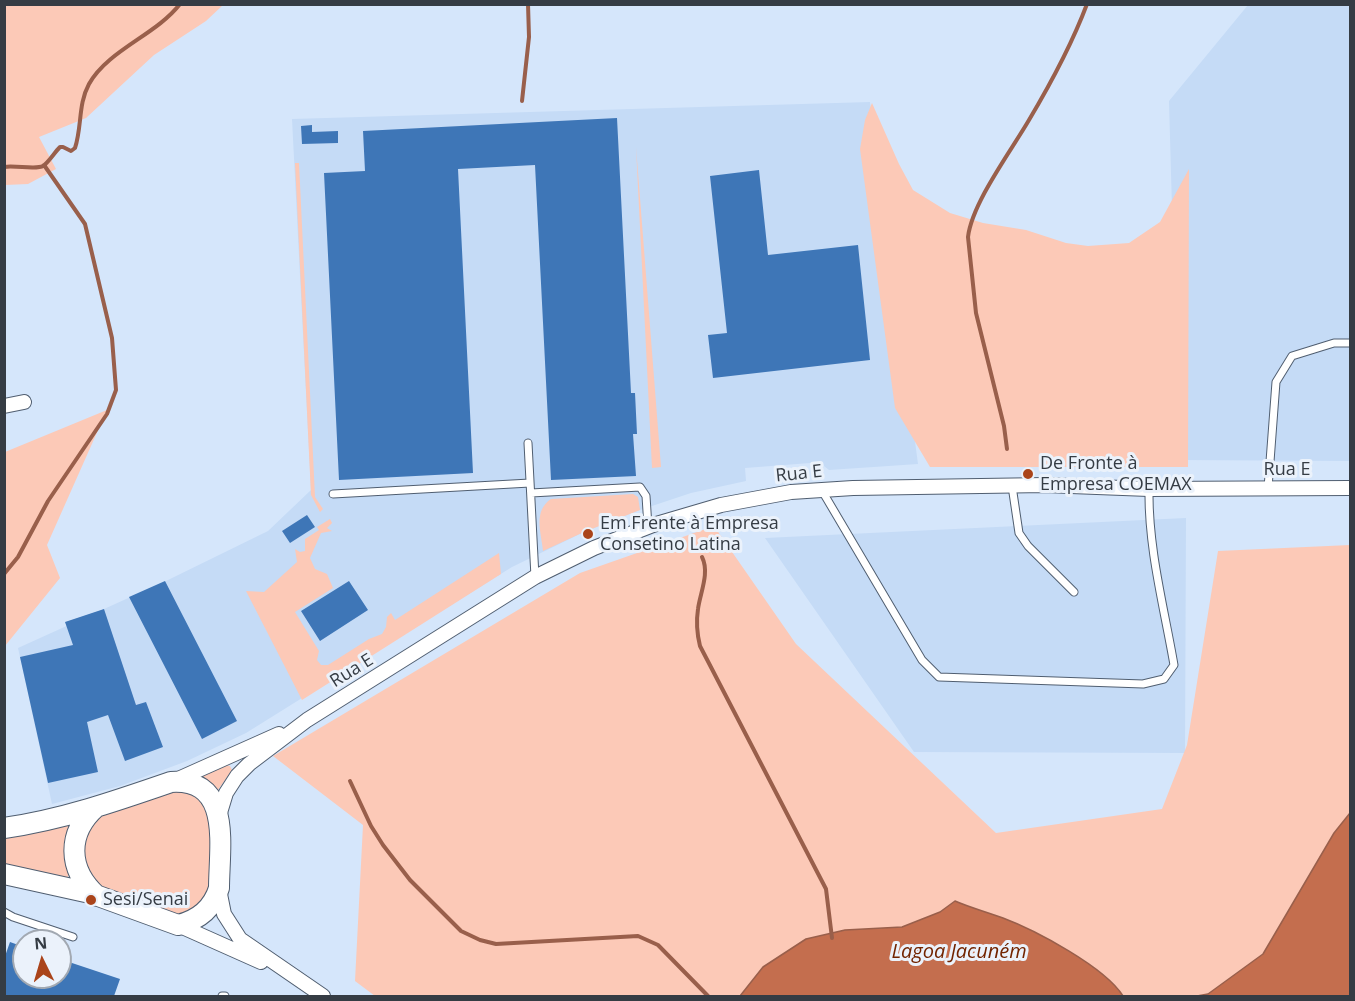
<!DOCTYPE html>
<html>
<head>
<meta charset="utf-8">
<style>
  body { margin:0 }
  #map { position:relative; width:1355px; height:1001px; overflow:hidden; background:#d5e6fb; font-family:"Open Sans",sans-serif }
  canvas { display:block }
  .frame { position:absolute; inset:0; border:6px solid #353c44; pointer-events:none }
  .north { position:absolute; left:12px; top:929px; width:60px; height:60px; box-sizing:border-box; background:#ebf2fb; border:2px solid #a2a9b2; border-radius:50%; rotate:355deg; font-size:16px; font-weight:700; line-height:24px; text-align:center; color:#353c44 }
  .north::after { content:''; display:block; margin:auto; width:21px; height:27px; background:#aa441a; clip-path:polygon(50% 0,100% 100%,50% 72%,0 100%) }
</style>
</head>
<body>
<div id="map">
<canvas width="1355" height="1001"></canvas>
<div class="frame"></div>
<div class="north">N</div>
</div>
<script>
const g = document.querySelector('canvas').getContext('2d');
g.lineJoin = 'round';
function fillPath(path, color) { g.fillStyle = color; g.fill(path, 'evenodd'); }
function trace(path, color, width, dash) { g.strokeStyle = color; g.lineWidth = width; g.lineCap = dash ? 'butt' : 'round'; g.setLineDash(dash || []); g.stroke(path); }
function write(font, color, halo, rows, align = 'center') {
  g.font = font + ' "Open Sans",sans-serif'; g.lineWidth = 6; g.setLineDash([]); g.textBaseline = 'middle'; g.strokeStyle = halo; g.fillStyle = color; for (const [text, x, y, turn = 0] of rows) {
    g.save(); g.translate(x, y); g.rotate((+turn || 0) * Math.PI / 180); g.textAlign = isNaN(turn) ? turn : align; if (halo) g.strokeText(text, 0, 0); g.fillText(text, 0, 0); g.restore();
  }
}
const built = new Path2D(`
  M1248 5H1350V461L1179 460 1169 101Z
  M870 102 918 464 829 470 824 466 823 462 745 468 746 481 691 493 637 511 584 532 512 567 246 733 187 761 120 786 52 804 18 648 168 580 268 531 311 490 292 119Z
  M1186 518 1185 753 914 752 765 538Z`);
const green = new Path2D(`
  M4 5 5 4 223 5 206 21 154 55 86 118 39 137 56 169 28 184 5 185Z
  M872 103 899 164 913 190 950 213 983 223 1026 230 1066 243 1088 246 1129 243 1160 222 1189 169 1188 467H930L895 408 860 149 865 120Z
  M636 147 661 467 652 468Z
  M295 163H299L315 497 323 509 320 512 311 495Z
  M107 410 47 545 60 578 5 646V452Z
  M633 494 638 497 640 510 584 532 543 551C541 532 533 511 551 499Z
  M330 519 332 523 327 528 332 531 321 533 310 558 315 569 327 574 333 588 295 612 319 651 317 660 321 665H328L369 639 382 634 386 627 387 617 391 613 395 620 499 553 501 574 302 700 246 591 264 592 297 562 295 549 300 552 305 551V539L319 530 317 527Z
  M714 526 796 644 996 833 1162 809 1187 745 1218 551 1350 545V813L1334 833 1263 954 1208 994 1197 996H1123C1105 967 1035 930 1003 918 987 912 971 908 955 901L940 912 902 927 845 930 763 967 740 996H375L355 981 363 825 273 756 580 573Z
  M226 765 230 766 232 770 218 790 216 791 201 780 204 775Z
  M170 790 193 792 211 815 212 883 203 903 184 914H176L169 913 103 887 90 876 81 854 88 829 99 817Z
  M67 821 72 824 66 862 69 875 67 879 5 866V834Z`);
const water = new Path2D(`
  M1350 813V996H1197L1208 994 1263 954 1334 833Z
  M955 901C971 908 987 912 1003 918 1035 930 1105 967 1123 996H740L763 967 806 939 845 930 902 927 940 912Z`);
const stream = new Path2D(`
  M522 101 529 37 528 4
  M4 167C14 165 37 170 43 166 49 162 54 153 60 147H63L71 151 75 148C82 127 78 104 89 84 108 50 156 35 180 4
  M1007 449 1004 426 976 313 968 237C972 203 1011 151 1029 120 1051 83 1072 44 1087 4
  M702 557C710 573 700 593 698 609 696 622 697 634 700 646L826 889 832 938
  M4 574 18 557 48 501 107 414 116 390 112 338 85 224 44 165
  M350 781 371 826 383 845 410 880 461 931 480 940 496 944 638 936 658 945 708 996`);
const building = new Path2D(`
  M617 118 631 393H635L637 434H633L636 476 551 480 535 165 458 169 473 473 339 480 324 173 365 171 363 131Z
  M312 125V132L338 131V143L302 144 301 126Z
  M759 170 768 255 858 245 870 360 713 378 708 335 727 333 710 176Z
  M307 515 315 527 290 543 282 531Z
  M165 581 237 721 202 739 129 597Z
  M349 581 368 610 320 641 301 611Z
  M104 609 136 705 146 702 163 747 125 761 108 715 87 722 98 772 48 783 20 657 73 645 65 622Z
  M10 942 24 947V977H60V959L120 979 114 996H4V959Z`);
const lane = new Path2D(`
  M528 443 535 577
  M1012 486 1019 533 1028 546 1074 592
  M1268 488 1276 382 1292 356 1334 343H1350
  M821 489 922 660 939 677 1143 684 1164 679 1174 665C1164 607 1148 548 1149 489
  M531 493 640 487 646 496 648 527
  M333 494 530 483
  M4 912 13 917 73 937
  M222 996H225`);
const street = new Path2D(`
  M4 406 24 402
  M176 780 279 734
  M219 816 226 793 237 776 249 764 307 720 535 577 594 548 653 525 721 505 791 492 853 488 1045 485 1149 489 1350 488
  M219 889 224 914 240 939 323 996
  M178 925 261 962`);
const secondary = new Path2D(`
  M96 807C67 833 67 869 97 896
  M4 828C61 820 116 801 171 782 233 778 219 847 219 888 213 908 199 920 178 925L90 893 4 874`);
const markers = [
  [1028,474,6,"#aa441a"],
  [588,534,6,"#aa441a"],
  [91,900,6,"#aa441a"]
];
const poiNames = [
  ["De Fronte à",1040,464],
  ["Empresa COEMAX",1040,485],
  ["Em Frente à Empresa",600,524],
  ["Consetino Latina",600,545],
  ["Sesi/Senai",103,900]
];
const streetNames = [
  ["Rua E",1287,470],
  ["Rua E",799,474,-6],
  ["Rua E",352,671,-32]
];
const waterNames = [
  ["Lagoa Jacuném",959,952]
];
fillPath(built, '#c5dbf6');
fillPath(green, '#fcc9b7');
fillPath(water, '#c46e4e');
trace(water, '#995f4b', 1.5);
trace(stream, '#995f4b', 4);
fillPath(building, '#3e76b7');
trace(lane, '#505e70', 9);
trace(street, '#505e70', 16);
trace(secondary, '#505e70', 22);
trace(lane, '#fff', 7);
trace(street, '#fff', 14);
trace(secondary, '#fff', 20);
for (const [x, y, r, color] of markers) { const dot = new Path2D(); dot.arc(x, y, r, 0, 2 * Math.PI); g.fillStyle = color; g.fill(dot); trace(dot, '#ebf2fb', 2); }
write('18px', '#353c44', '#ebf2fb', poiNames, 'left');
write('18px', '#353c44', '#ebf2fb', streetNames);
write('italic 20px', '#722400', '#ebf2fb', waterNames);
</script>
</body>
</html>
